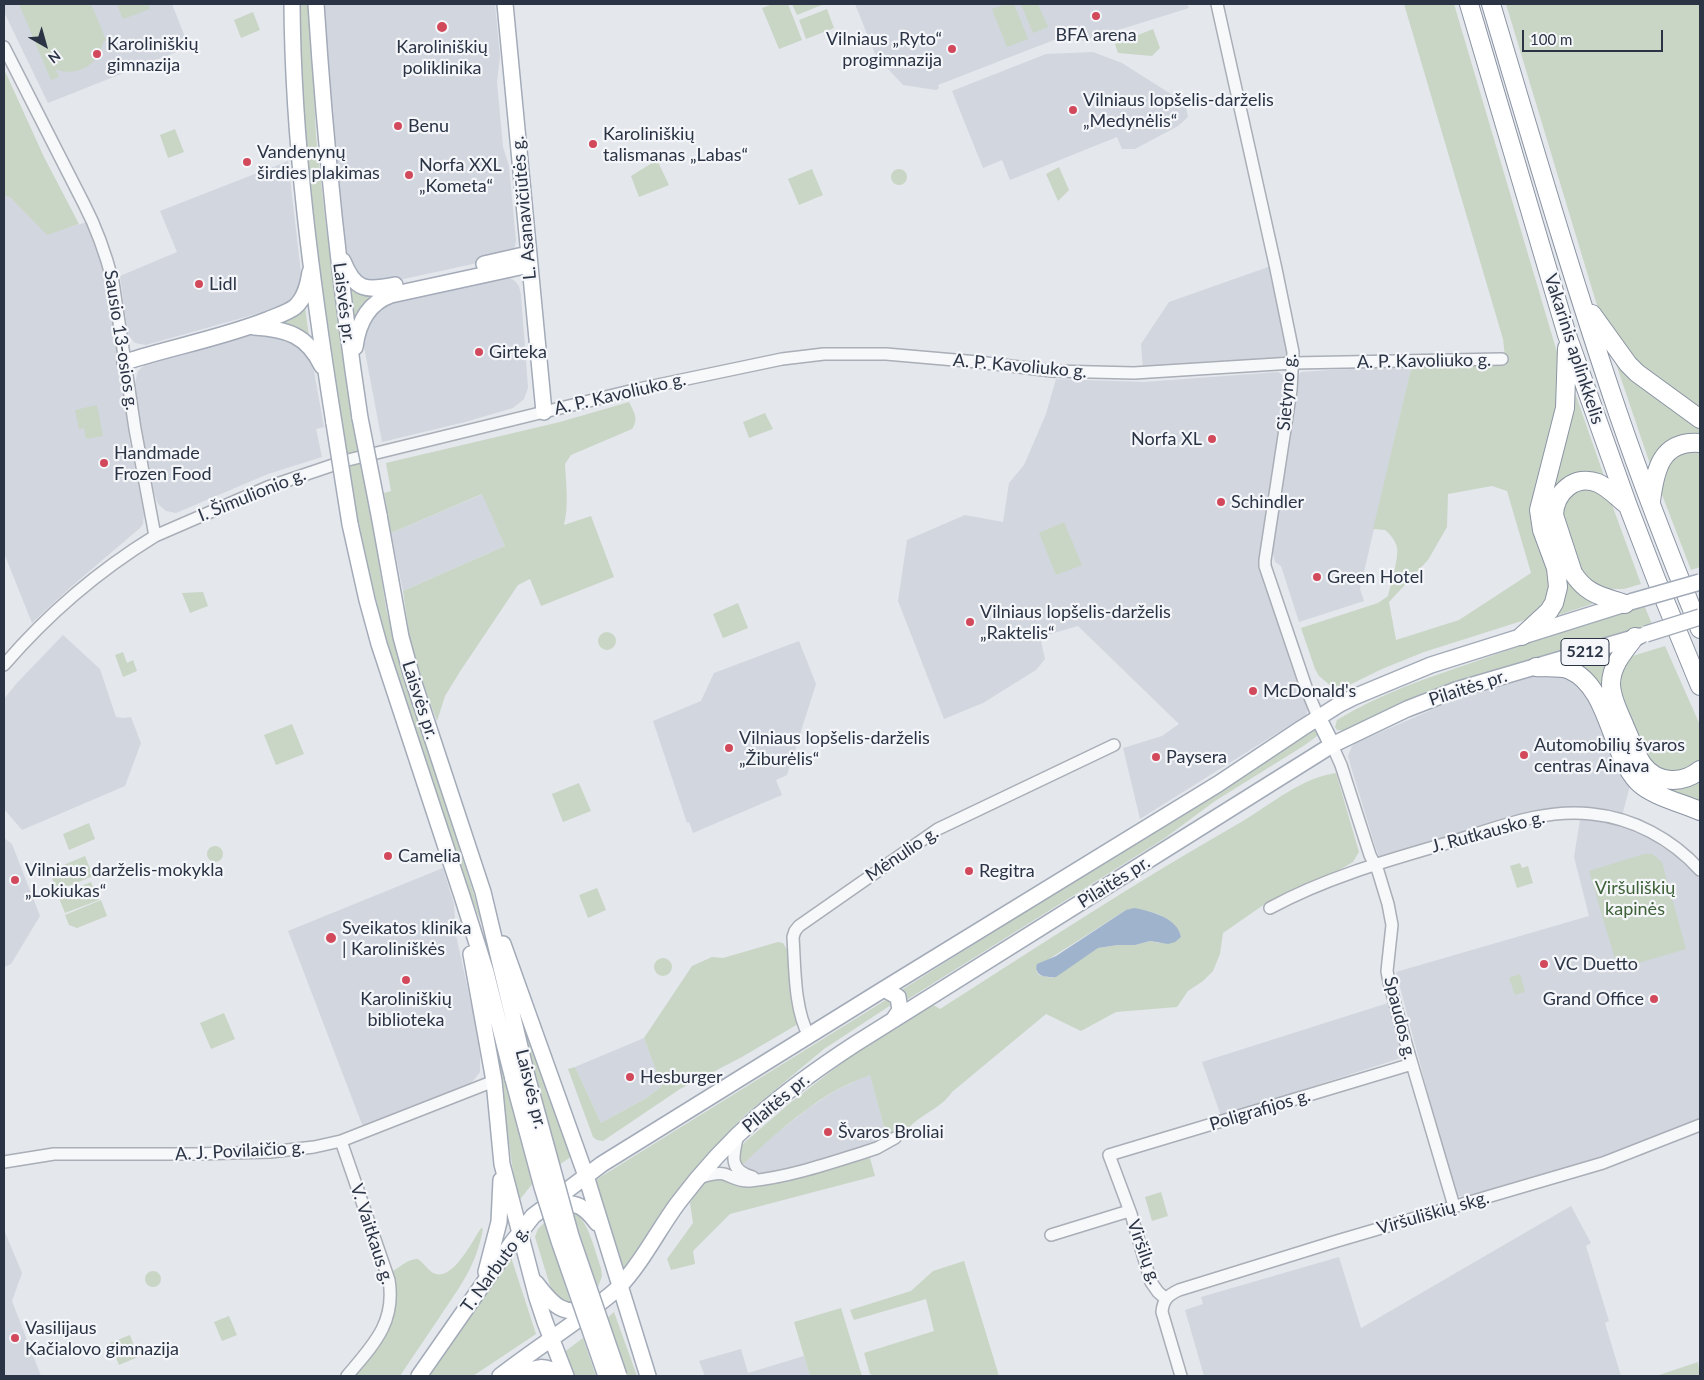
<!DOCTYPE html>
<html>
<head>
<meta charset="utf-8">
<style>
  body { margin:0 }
  #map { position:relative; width:1704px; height:1380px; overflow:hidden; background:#e4e7ec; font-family:Lato,sans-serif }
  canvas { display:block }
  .frame { position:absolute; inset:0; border:5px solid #2b3445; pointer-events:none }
  .north { position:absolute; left:20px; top:20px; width:50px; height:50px; -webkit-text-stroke:4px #f4f6f9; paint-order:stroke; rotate:142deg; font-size:14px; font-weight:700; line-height:20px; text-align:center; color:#2b3445 }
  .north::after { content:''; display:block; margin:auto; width:18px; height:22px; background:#2b3445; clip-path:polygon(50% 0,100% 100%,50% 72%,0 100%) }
  .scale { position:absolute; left:1522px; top:30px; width:141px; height:22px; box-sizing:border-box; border:2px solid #2b3445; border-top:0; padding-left:6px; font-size:15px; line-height:18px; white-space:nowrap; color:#2b3445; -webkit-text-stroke:4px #f4f6f9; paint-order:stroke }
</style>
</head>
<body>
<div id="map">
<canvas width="1704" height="1380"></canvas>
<div class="frame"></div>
<div class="north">N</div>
<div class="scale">100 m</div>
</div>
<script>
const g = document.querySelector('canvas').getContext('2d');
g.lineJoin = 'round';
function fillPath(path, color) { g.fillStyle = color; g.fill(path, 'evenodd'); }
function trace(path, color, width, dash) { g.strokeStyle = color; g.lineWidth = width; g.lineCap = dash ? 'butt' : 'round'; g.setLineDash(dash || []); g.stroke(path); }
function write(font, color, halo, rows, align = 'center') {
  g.font = font + ' Lato,sans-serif'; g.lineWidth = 4.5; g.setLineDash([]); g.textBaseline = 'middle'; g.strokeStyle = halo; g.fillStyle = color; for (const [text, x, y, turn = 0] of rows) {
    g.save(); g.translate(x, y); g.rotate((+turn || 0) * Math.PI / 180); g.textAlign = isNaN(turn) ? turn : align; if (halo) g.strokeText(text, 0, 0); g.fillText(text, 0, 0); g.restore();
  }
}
const built = new Path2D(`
  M4 4H172L189 47 48 103 4 12Z
  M322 4H495L500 56 497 82 503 147 509 166 516 241 514 250 505 257 376 285 366 283 348 264 335 156Z
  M855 4H1187L1189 8 1083 41 1072 33 938 85 939 88 936 90 903 85 876 56Z
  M1093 52 1122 63 1185 103 1188 117 1178 126 1135 149H1122L1117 137 1010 180 1002 160 983 168 952 91 1046 54Z
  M288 161 302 282V288L288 305 146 345 135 343 128 335 120 276 177 252 160 211Z
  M4 196 10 197 47 234 87 222 99 254 109 295 130 443 144 513 143 524 140 528 72 586 32 623 4 553Z
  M1271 266 1270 275 1289 351 1288 355 1283 358 1143 369 1141 344 1169 302Z
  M502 277 510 278 515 281 519 286 521 295 528 388 524 399 513 408 465 422 382 442 362 336 364 323 387 301Z
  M254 334H283L311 355 324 427 316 429 322 457 268 474 176 513 166 511 158 504 155 496 146 458 135 385 137 374 139 370 146 364Z
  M1412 365 1360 589 1364 601 1299 622 1281 566 1275 562 1272 549 1298 376 1301 372Z
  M1278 372 1286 378 1287 384 1261 554 1308 709 1306 715 1140 819 1123 748 1162 736 1179 724 1078 626 1040 637 1045 659 1036 670 983 703 944 719 898 601 907 540 965 515 1003 522 1009 483 1024 465 1046 414 1056 379 1144 382Z
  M483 494 505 546 403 591 391 533Z
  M63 635 100 669 116 717 123 718 131 717 141 743 125 786 22 830 4 809V699L16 684Z
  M799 641 816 684 787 775 776 780 782 795 693 833 689 822 687 823 653 721 701 701 714 673Z
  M1556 672 1585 688 1631 782 1622 816 1578 809 1383 857 1379 856 1376 849 1351 767 1348 756 1352 746 1356 743 1445 704 1544 673Z
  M1580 820 1601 821 1619 826 1651 839 1676 856 1696 874 1700 880V1119L1644 1142 1587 1162 1465 1197 1458 1196 1453 1189 1396 972 1589 916 1574 857Z
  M4 838 12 844 40 916 11 964 4 967Z
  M443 868 454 904 456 935 473 1013 480 1055V1072L473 1081 467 1085 363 1127 288 931Z
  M1388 1003 1404 1057 1221 1116 1202 1062Z
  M644 1038 662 1086 648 1097 601 1123 575 1067Z
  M870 1074 887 1138 864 1149 775 1173 756 1174 740 1167 766 1141 809 1108 833 1092Z
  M1571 1206 1591 1243 1586 1246 1609 1321 1605 1323 1621 1376H1204L1185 1310 1203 1304 1201 1297 1339 1257 1361 1328Z
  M4 1230 22 1273 12 1301 41 1376H4Z
  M741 1349 748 1373 804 1356 810 1376H705L699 1361Z`);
const green = new Path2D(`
  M19 4H91L106 40 103 42C99 64 77 78 55 69L59 77 51 80Z
  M117 4H148L150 9 123 19Z
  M296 4H310L316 136 326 226 353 405 387 613 416 711 476 901 484 930C465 883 449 835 433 786 406 707 380 626 363 543 336 417 318 289 306 161 301 109 300 56 296 4Z
  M773 4H788L802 40 779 49 762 8Z
  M792 4H824L797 15Z
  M1006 4H1014L1028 39 1007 47 992 9Z
  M1021 4H1038L1048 27 1033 33Z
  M1404 4H1454L1559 359 1561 390 1539 487 1552 582 1545 604 1528 619 1424 652 1382 669 1337 691 1319 676 1315 669 1301 628 1378 603 1388 596C1391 584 1399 557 1397 547 1395 540 1390 534 1385 530L1373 529 1412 365H1506L1503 339ZM1492 486 1507 491 1531 573 1459 620 1396 640 1389 602 1428 560 1447 527 1448 494Z
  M1506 4H1700V411L1639 367 1602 317 1596 302Z
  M827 9 834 28 806 39 799 20Z
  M253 12 260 30 241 38 234 20Z
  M1153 29 1160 48 1152 56 1118 53 1115 44Z
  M4 69 44 157 79 224 47 235 10 197 4 196Z
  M175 129 184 152 168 158 160 135Z
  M657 160 669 185 639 197 631 176Z
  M1059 167 1069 190 1058 201 1046 174Z
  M891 177a8 8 0 1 1 16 0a8 8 0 1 1-16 0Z
  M812 169 823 195 799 205 788 179Z
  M346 282 359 294 374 295 360 310 352 326Z
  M305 307 309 336 292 325 280 322 298 315Z
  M1614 358 1700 426V437L1651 467Z
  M1574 390 1604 476 1602 478C1595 474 1584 474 1576 476 1537 488 1550 527 1560 554 1563 563 1566 574 1572 582 1578 591 1586 596 1595 601V603L1552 617H1551C1583 571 1542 549 1546 504L1564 440 1570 414Z
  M629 402C634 412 639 419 632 429L571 455 565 464C566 485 569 504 564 525L591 516 614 577 541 606 530 579 518 585 461 670 445 696 437 721 419 673 409 634 403 591 505 546 482 494 391 533 384 493 391 491 386 463 560 422Z
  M97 405 103 436 86 439 84 428 79 429 75 410Z
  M765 413 773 429 749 438 743 422Z
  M1700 450V567L1691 570 1661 492 1663 467 1682 451Z
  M1591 487 1611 502 1641 584 1624 589H1607L1595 585 1578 570 1560 506 1568 493Z
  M1064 522 1082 565 1056 575 1039 533Z
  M203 592 208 606 190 613 182 593Z
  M738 603 748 628 723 638 713 614Z
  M1644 605 1652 624 1484 674 1414 699 1346 731 1337 730 1335 727 1337 720C1379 694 1427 678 1474 662 1530 642 1586 622 1644 605Z
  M598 641a9 9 0 1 1 18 0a9 9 0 1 1-18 0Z
  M1665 646 1700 725V762L1681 775 1653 768 1619 698 1618 671 1626 658Z
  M1616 650V654C1605 665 1604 680 1606 695L1635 765C1651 786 1677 796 1700 780V804C1684 796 1665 793 1650 783 1629 771 1612 717 1602 693 1594 680 1586 672 1573 665L1575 663Z
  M123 652 127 663 133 660 137 671 123 677 115 655Z
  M292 724 304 754 276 765 264 735Z
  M1309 730H1314L1317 734V736L1305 745 1215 801 1165 838 905 1001 900 991 1231 782Z
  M1336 773 1359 852 1353 862 1320 881 1262 906 1223 933 1220 954 1213 971 1203 981 1188 991 1177 1007 1116 1012 1081 1031 1046 1014 952 1092C941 1109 920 1114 908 1129L899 1131 887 1138 870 1075C857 1080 843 1086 831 1093 797 1114 768 1140 740 1167 738 1155 737 1151 745 1142L790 1103 874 1038 930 1003 940 1009C1040 945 1139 880 1243 821 1273 803 1301 778 1336 773ZM1126 910C1134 911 1143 910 1151 912 1162 914 1179 925 1181 937L1159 943 1150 941 1135 945H1118L1098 948 1052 978 1039 975 1036 971 1049 959Z
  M579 783 591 811 563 822 552 794Z
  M89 823 95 839 69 850 63 834Z
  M207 854a8 8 0 1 1 16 0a8 8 0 1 1-16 0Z
  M1644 854H1652L1662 862 1686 949 1618 969 1589 871Z
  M85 856 93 876 57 891 49 871Z
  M1520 863 1522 868 1528 866 1533 883 1517 888 1510 866Z
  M91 882 99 900 65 913 58 896Z
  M597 888 606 910 588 918 579 895Z
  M101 900 107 916 77 928 69 925 65 915Z
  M778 942 783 943 788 951 798 1024 742 1057 680 1089 603 1141 597 1140 593 1137 568 1069 575 1067 601 1123 648 1097 662 1086 644 1038 692 966 712 957 723 958Z
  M654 967a9 9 0 1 1 18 0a9 9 0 1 1-18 0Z
  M1520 974 1525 992 1515 995 1509 978Z
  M509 977 572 1156 559 1165Z
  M889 998 893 1002 891 1005 824 1049 745 1115 703 1159 691 1174 625 1270H623L594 1181Z
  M224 1013 235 1039 211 1049 200 1023Z
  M494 1036 533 1183 518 1202 517 1200Z
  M870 1158 875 1176 730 1214 693 1251 695 1264 671 1270 667 1259 693 1223 690 1203 702 1183 711 1178 795 1177Z
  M1161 1192 1168 1216 1152 1221 1145 1197Z
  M573 1212C588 1218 595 1252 601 1268L602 1276 597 1290Z
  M545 1222 571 1304H566L552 1292 535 1237 538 1229Z
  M481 1228 483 1229C476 1266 461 1285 441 1315 427 1336 413 1356 400 1376H354C384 1339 404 1322 393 1271 402 1266 407 1259 418 1259 424 1263 429 1272 436 1274 454 1279 473 1240 481 1228Z
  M511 1257 536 1334 473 1376H428Z
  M964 1261 999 1376H874L870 1374 864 1353 934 1331 926 1299 854 1320 850 1310 911 1291 933 1271Z
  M145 1279a8 8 0 1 1 16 0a8 8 0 1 1-16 0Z
  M841 1308 862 1376H810L794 1322Z
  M614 1312 637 1376H627L607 1318Z
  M229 1316 237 1335 222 1341 214 1322Z
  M130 1335 138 1357 119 1365 110 1343Z
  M583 1338 596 1376H573L563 1353Z
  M1698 1362 1700 1376H1656Z`);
const water = new Path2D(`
  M1134 908C1151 911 1178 918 1181 937L1175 942 1168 944 1150 941 1135 945H1118L1098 948 1056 977C1047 978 1033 976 1037 964L1056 956 1126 910Z`);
const minor = new Path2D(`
  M1217 4 1276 269 1293 352 1291 390 1265 560V566L1307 690 1318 717
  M4 47 84 204C97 229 106 255 113 282L135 429 155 536
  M4 665C47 615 98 571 155 536L268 487 348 460 634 390 782 359 824 354H886L978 362 1052 371 1134 373 1293 363 1502 359
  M1332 745 1341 765 1370 855 1378 871 1388 904 1392 925 1387 971 1389 982 1407 1047 1454 1206
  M1270 908C1327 877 1389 860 1451 842 1497 828 1543 808 1592 814 1633 818 1672 839 1700 870
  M809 1036C794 1009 795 967 793 937L795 931 799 926 938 829 1114 745
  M738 1135C733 1155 728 1171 753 1177
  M341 1141 389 1280C396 1323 373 1345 347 1376
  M4 1162 54 1154H196L270 1152 314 1147 341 1141 494 1081
  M698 1178C706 1176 715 1172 724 1174 733 1177 739 1182 750 1181 789 1177 827 1164 865 1152L877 1148 895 1138
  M1051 1235 1129 1211
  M1166 1299 1158 1292 1151 1282 1131 1214 1109 1155 1412 1064
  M1181 1376 1162 1312C1163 1300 1168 1295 1179 1290L1337 1241 1603 1163 1700 1125`);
const major = new Path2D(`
  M292 4C293 144 312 284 334 423
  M316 4C325 142 339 280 360 418
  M505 4 544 412
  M343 261C355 291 366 291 395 285
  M484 264 528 254
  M254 327C287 329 307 335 322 366
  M355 347C358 324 368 303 391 295L529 265
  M125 362C172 347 221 338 267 320 276 316 287 313 295 307 305 298 308 285 310 272
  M379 515 401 637 412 677 483 892 527 1076
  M350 524 367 600 379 644 462 896 486 972 513 1079
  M1318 717 1332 745
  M503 944 586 1176 648 1376
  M471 954 494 1081 502 1164 537 1298 545 1322 566 1376
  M884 989 898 997 900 1010 894 1019
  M552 1201C576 1204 582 1203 597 1223
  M486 1272 499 1222 501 1180
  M536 1283C551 1303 564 1319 591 1307
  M419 1376 511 1244 533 1216 602 1164 884 989 1218 784 1302 728 1340 704 1354 697 1431 665 1628 603
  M500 1376C527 1355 556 1336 583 1316 595 1306 608 1298 619 1287 642 1263 658 1230 678 1203 730 1134 783 1091 855 1044L1332 745 1407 709 1456 690 1640 636
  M516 1376C534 1368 544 1362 561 1376`);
const highway = new Path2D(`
  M1469 4 1567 335 1628 506 1656 579 1700 686
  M1491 4C1532 141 1572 278 1618 413 1643 486 1671 558 1700 629
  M1592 314 1628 364 1637 373 1700 419
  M1651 501C1655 470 1661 440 1700 443
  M1625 604C1602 596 1587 595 1573 573L1554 515C1555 492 1575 474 1598 483 1609 488 1618 498 1627 505
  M1522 636 1549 611 1554 603 1558 587 1556 568 1542 530 1539 510 1565 408 1567 348
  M1635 637C1624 651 1611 666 1611 684 1611 699 1620 714 1625 727 1631 740 1635 754 1643 765 1657 784 1683 784 1700 770
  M1536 667C1546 668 1561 666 1570 670 1609 687 1610 753 1638 782 1652 796 1682 803 1700 811`);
const majorBridge = new Path2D(`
  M360 418 379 515
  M334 423 350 524
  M1630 602 1700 582
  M1646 634 1700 617
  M527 1076 571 1236 619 1376
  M513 1079 542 1187 559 1241 606 1376`);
const markers = [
  [1096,16,5,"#d1495b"],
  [442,27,6,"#d1495b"],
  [952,49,5,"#d1495b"],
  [97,54,5,"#d1495b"],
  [1073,110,5,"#d1495b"],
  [398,126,5,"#d1495b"],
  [593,144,5,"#d1495b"],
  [247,162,5,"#d1495b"],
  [409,175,5,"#d1495b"],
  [199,284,5,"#d1495b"],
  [479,352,5,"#d1495b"],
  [1212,439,5,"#d1495b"],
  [104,463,5,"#d1495b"],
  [1221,502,5,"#d1495b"],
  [1317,577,5,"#d1495b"],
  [970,622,5,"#d1495b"],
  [1253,691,5,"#d1495b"],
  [729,748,5,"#d1495b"],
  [1524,755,5,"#d1495b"],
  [1156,757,5,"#d1495b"],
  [388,856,5,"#d1495b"],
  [969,871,5,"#d1495b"],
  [15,880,5,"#d1495b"],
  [331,938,6,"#d1495b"],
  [1544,964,5,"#d1495b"],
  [406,980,5,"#d1495b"],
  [1654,999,5,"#d1495b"],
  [630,1077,5,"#d1495b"],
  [828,1132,5,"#d1495b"],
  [15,1338,5,"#d1495b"]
];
const shields = [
  [1585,652,48]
];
const shieldNames = [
  ["5212",1585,652]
];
const poiNames = [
  ["BFA arena",1096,35,"center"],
  ["Vilniaus „Ryto“",942,39,"right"],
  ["progimnazija",942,60,"right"],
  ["Karoliniškių",107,44],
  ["gimnazija",107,65],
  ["Karoliniškių",442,47,"center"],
  ["poliklinika",442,68,"center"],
  ["Vilniaus lopšelis-darželis",1083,100],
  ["„Medynėlis“",1083,121],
  ["Benu",408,126],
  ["Karoliniškių",603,134],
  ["talismanas „Labas“",603,155],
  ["Vandenynų",257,152],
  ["širdies plakimas",257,173],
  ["Norfa XXL",419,165],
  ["„Kometa“",419,186],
  ["Lidl",209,284],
  ["Girteka",489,352],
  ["Norfa XL",1202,439,"right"],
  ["Handmade",114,453],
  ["Frozen Food",114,474],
  ["Schindler",1231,502],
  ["Green Hotel",1327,577],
  ["Vilniaus lopšelis-darželis",980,612],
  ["„Raktelis“",980,633],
  ["McDonald's",1263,691],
  ["Vilniaus lopšelis-darželis",739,738],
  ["„Žiburėlis“",739,759],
  ["Automobilių švaros",1534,745],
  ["centras Ainava",1534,766],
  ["Paysera",1166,757],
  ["Camelia",398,856],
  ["Vilniaus darželis-mokykla",25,870],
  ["„Lokiukas“",25,891],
  ["Regitra",979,871],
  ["Sveikatos klinika",342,928],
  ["| Karoliniškės",342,949],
  ["VC Duetto",1554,964],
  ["Karoliniškių",406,999,"center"],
  ["biblioteka",406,1020,"center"],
  ["Grand Office",1644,999,"right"],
  ["Hesburger",640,1077],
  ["Švaros Broliai",838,1132],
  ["Vasilijaus",25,1328],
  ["Kačialovo gimnazija",25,1349]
];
const streetNames = [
  ["L. Asanavičiūtės g.",524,208,-95],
  ["Laisvės pr.",344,303,83],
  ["Sausio 13-osios g.",121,340,81],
  ["Vakarinis aplinkkelis",1574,349,72],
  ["A. P. Kavoliuko g.",1424,361,-1],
  ["A. P. Kavoliuko g.",1020,366,5],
  ["Sietyno g.",1287,392,-85],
  ["A. P. Kavoliuko g.",620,394,-13],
  ["I. Šimulionio g.",252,495,-22],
  ["Pilaitės pr.",1468,688,-18],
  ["Laisvės pr.",420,700,72],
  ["J. Rutkausko g.",1488,832,-15],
  ["Mėnulio g.",902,854,-34],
  ["Pilaitės pr.",1114,882,-32],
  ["Spaudos g.",1400,1018,76],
  ["Laisvės pr.",531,1089,76],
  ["Pilaitės pr.",776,1103,-40],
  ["Poligrafijos g.",1260,1110,-17],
  ["A. J. Povilaičio g.",240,1151,-3],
  ["Viršuliškių skg.",1433,1213,-16],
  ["V. Vaitkaus g.",372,1234,72],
  ["Viršilų g.",1144,1252,70],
  ["T. Narbuto g.",495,1269,-54]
];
const parkNames = [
  ["Viršuliškių",1635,888],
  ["kapinės",1635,909]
];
fillPath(built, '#d2d6de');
fillPath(green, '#c9d6c5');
fillPath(water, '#9fb4cc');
trace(minor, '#a9aeb7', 14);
trace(major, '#a3abb8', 18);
trace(highway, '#8b94a3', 20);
trace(minor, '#f7f8fa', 11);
trace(major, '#fff', 15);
trace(highway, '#fff', 18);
trace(majorBridge, '#a3abb8', 18, []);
trace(majorBridge, '#fff', 15);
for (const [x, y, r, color] of markers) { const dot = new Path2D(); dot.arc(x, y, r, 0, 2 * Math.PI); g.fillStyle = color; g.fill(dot); trace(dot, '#f4f6f9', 2); }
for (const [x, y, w] of shields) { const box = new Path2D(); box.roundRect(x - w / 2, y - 13.5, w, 27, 4); g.fillStyle = '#f4f6f9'; g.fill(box); trace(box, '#2b3445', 1); }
write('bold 16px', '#2b3445', null, shieldNames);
write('18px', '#2b3445', '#f4f6f9', poiNames, 'left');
write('18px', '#2b3445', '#f4f6f9', streetNames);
write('18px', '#3f6138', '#f4f6f9', parkNames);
</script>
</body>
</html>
